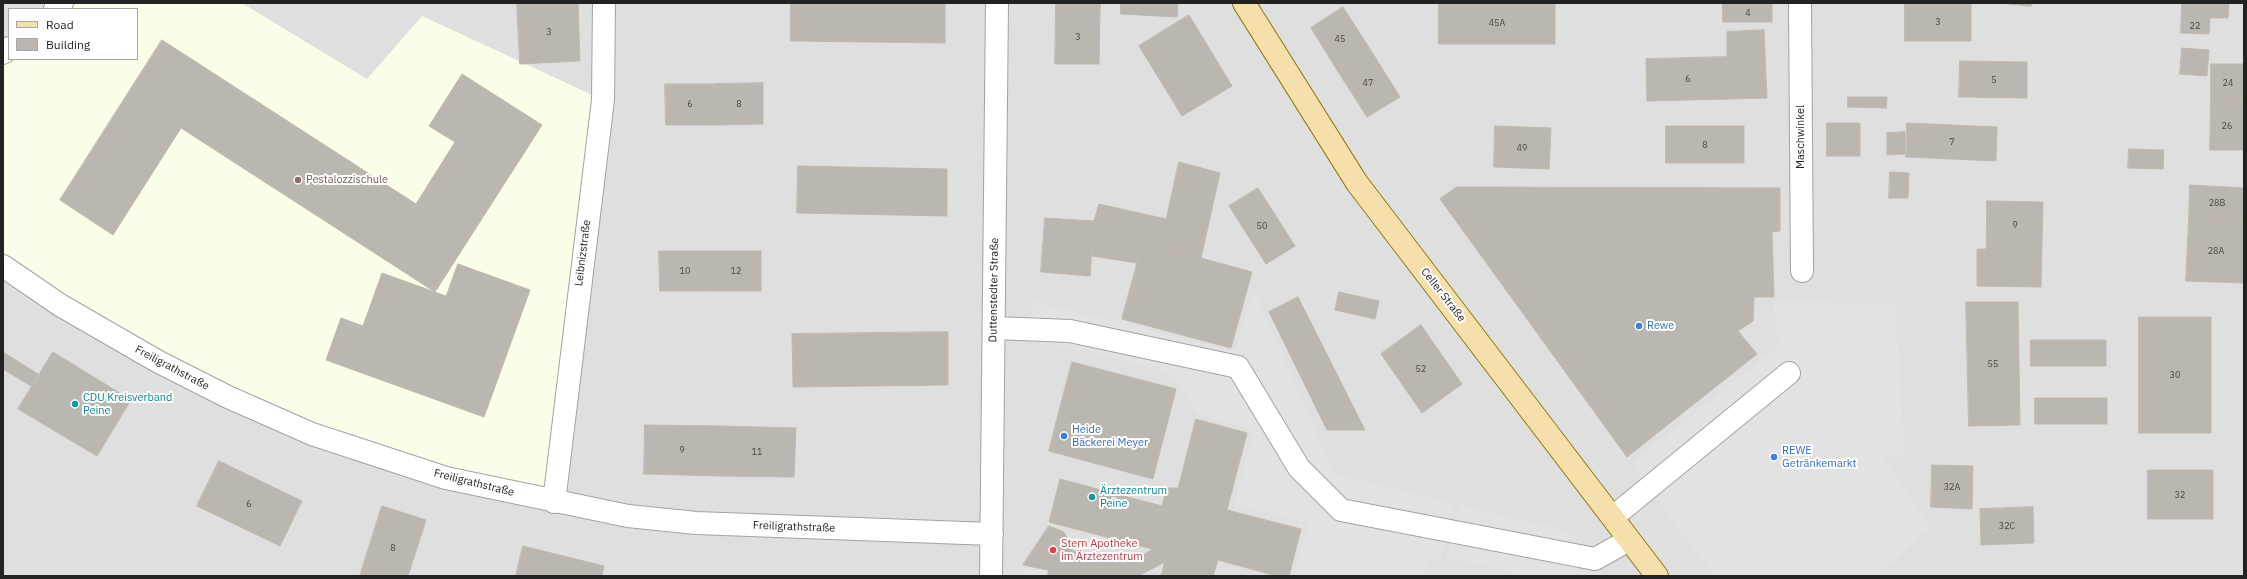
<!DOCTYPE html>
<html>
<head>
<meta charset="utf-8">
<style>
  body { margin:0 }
  #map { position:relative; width:2247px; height:579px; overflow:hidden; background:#f1f0ea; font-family:"IBM Plex Sans",sans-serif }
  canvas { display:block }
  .frame { position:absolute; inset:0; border:4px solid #222; pointer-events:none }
  .legend { position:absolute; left:8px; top:8px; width:130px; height:52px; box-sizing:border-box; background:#fff; border:1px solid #a7a7a7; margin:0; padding:5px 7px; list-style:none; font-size:12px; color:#222 }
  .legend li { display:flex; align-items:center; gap:8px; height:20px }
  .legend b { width:20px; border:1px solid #a7a7a7 }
</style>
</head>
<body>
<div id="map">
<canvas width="2247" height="579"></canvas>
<div class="frame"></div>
<ul class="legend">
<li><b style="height:5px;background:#f5e0ab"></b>Road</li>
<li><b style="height:11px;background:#bbb6af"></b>Building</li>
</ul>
</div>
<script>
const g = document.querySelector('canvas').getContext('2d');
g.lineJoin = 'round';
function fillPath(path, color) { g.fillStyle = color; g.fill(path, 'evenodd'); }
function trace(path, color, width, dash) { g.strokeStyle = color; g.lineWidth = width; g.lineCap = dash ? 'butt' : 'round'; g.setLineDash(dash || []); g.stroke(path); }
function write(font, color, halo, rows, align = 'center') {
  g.font = font + ' "IBM Plex Sans",sans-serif'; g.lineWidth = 4; g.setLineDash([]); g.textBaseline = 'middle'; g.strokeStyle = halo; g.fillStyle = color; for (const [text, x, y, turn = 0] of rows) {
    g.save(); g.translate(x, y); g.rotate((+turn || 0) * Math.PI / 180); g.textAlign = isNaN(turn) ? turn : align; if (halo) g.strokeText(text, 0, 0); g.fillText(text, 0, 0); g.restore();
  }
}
const residential = new Path2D(`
  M3 3H2244V576H3ZM9 9H137V59H9Z`);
const education = new Path2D(`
  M62 3H242L367 79 422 16 603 100 554 502 228 397 3 259V53L9 59H137V9H55Z`);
const parking = new Path2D(`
  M1253 288 1334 473 1454 504 1441 562 1428 559 1424 576H1294L1308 523 1234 505 1253 431 1196 413 1180 385 1159 369 1064 346 1031 343 1032 301 1235 352Z
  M1773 301 1895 304 1905 456 1883 458 1931 528 1876 576H1715L1675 525 1634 462 1779 345Z
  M1459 505 1569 531 1604 576H1528L1446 558Z
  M1023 565 1048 570V576H1023Z`);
const building = new Path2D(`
  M517 3H578L580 61 520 64Z
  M791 3H945V43L791 41Z
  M1056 3H1101L1100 10 1056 9Z
  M1121 3H1178L1177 17 1121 14Z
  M1439 3H1555V44H1439Z
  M1723 3H1772V22H1723Z
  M1905 3H1971V41H1905Z
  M2000 3H2032L2031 6Z
  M2182 3H2229L2228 18H2210L2209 34 2181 33Z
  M1343 7 1370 49 1337 70 1311 28Z
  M1056 9 1100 10 1099 64H1055Z
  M1189 15 1232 86 1182 116 1139 46Z
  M1764 30 1765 56 1727 57V32Z
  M162 40 416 204 455 142 429 126 462 74 542 125 435 292 181 128 113 235 60 200Z
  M2182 48 2209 50 2207 76 2180 74Z
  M1370 49 1400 97 1367 117 1337 70Z
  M1765 56 1767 98 1729 99 1727 57Z
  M1727 57 1729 99 1647 101 1646 59Z
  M1960 61 2027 62V98L1959 97Z
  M2211 64H2244V102H2211Z
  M763 83V124L715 125 714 84Z
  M665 84H714L715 125H666Z
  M1848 97H1887L1886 108 1848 107Z
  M2211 102H2244V150H2210Z
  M1827 123H1860V156H1827Z
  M1907 123 1997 127 1996 161 1906 157Z
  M1495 126 1551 128 1549 169 1494 167Z
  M1666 126H1744V163H1666Z
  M1905 132V154L1887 155V133Z
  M2129 149 2164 150 2163 169 2128 168Z
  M1179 162 1220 173 1201 258 1143 242 1137 263 1092 256 1094 221 1099 204 1166 219Z
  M798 166 947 169V216L797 213Z
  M1890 172 1909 173 1908 198H1889Z
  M2190 185 2244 188V221L2189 219Z
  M1457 187 1780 188V231L1772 232 1774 297H1754L1753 321 1738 331 1757 354 1627 457 1440 199Z
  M1258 188 1295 246 1266 264 1229 206Z
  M1987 201 2043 202 2041 287 1977 286V249H1986Z
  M1045 218 1094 221 1090 276 1041 272Z
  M2189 219 2244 221V283L2186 281Z
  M1143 242 1252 272 1231 348 1122 319Z
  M659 251H710V291H660Z
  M710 251H761V291H710Z
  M458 264 530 290 484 417 326 360 341 318 363 326 382 273 446 296Z
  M1339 292 1379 301 1375 319 1335 310Z
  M1298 297 1365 430H1327L1269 312Z
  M1966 302H2018L2020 425 1969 426Z
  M2139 317H2211V433H2139Z
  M1421 325 1462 384 1422 413 1381 354Z
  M948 332V385L793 387 792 334Z
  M2031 340H2106V366H2031Z
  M3 352 38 374 31 386 3 369Z
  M53 352 131 400 97 456 18 409Z
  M1072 362 1176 389 1153 479 1049 451Z
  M2035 398H2107V424H2035Z
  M1196 419 1247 433 1227 510 1301 529 1289 576H1277L1218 560 1213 576H1161L1167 553 1049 522 1060 479 1162 506 1167 488H1178Z
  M645 425 720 426V476L644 474Z
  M720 426 796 428 794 477 720 476Z
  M219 461 302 501 280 546 197 506Z
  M1932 465 1973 466 1972 509 1931 507Z
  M2148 470H2213V519H2148Z
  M382 506 426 520 408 576H360Z
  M2033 507 2034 543 1981 545 1980 509Z
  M1049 526 1064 532 1073 551 1129 563 1153 549 1167 553 1165 562 1138 576H1048V570L1023 565Z
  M523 546 604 566 602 576H516Z`);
const minor = new Path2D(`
  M1800 3 1802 271
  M55 9 62 3
  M3 53 9 48
  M3 266 60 305 157 361 228 397 312 434 446 478 628 516 696 523 992 534
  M994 328 1070 331 1238 367 1299 468 1341 510 1595 559 1629 540
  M554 502 603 100 604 3
  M1613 517 1789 373
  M991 576 997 3`);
const major = new Path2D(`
  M1244 3 1357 183 1657 576`);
const markers = [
  [298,180,4,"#8d6e63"],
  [1639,326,4,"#3f7fe0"],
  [75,404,4,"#0f9aa8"],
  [1064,436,4,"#3f7fe0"],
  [1774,457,4,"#3f7fe0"],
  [1092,497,4,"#0f9aa8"],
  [1053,550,4,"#e0444e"]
];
const numberNames = [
  ["4",1748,13],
  ["3",1938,22],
  ["45A",1497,23],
  ["22",2195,26],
  ["3",549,32],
  ["3",1078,37],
  ["45",1340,39],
  ["6",1688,79],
  ["5",1994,80],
  ["47",1368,83],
  ["24",2228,83],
  ["6",690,104],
  ["8",739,104],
  ["26",2227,126],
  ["7",1952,142],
  ["8",1705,145],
  ["49",1522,148],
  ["28B",2217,203],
  ["9",2015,225],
  ["50",1262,226],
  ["28A",2216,251],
  ["10",685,271],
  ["12",736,271],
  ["55",1993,364],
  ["52",1421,369],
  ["30",2175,375],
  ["9",682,450],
  ["11",757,452],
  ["32A",1952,487],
  ["32",2180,495],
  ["6",249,504],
  ["32C",2007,526],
  ["8",393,548]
];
const streetNames = [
  ["Maschwinkel",1801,137,-90],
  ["Leibnizstraße",583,253,-83],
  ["Duttenstedter Straße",994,290,-89],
  ["Celler Straße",1443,295,52],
  ["Freiligrathstraße",172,368,28],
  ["Freiligrathstraße",474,483,14],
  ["Freiligrathstraße",794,527,2]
];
const educationNames = [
  ["Pestalozzischule",306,180]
];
const shopNames = [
  ["Rewe",1647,326],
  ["Heide",1072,430],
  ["Bäckerei Meyer",1072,443],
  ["REWE",1782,451],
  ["Getränkemarkt",1782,464]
];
const cultureNames = [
  ["CDU Kreisverband",83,398],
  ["Peine",83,411],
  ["Ärztezentrum",1100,491],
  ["Peine",1100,504]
];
const healthNames = [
  ["Stern Apotheke",1061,544],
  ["im Ärztezentrum",1061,557]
];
fillPath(residential, '#e0dfdf');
fillPath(education, '#fafde7');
fillPath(parking, '#e2e2e2');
fillPath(building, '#bbb6af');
trace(building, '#c2b9ad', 1);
trace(minor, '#a3a3a3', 24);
trace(major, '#937a0d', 24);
trace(minor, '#fff', 22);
trace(major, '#f5e0ab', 22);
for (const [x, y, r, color] of markers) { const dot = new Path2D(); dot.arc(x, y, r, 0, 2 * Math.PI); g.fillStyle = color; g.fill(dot); trace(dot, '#fff', 1.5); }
write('9px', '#484745', null, numberNames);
write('11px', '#222', '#fff', streetNames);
write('11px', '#785e54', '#fff', educationNames, 'left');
write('11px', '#366cbe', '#fff', shopNames, 'left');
write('11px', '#0d838f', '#fff', cultureNames, 'left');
write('11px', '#be3a42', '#fff', healthNames, 'left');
</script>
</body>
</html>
